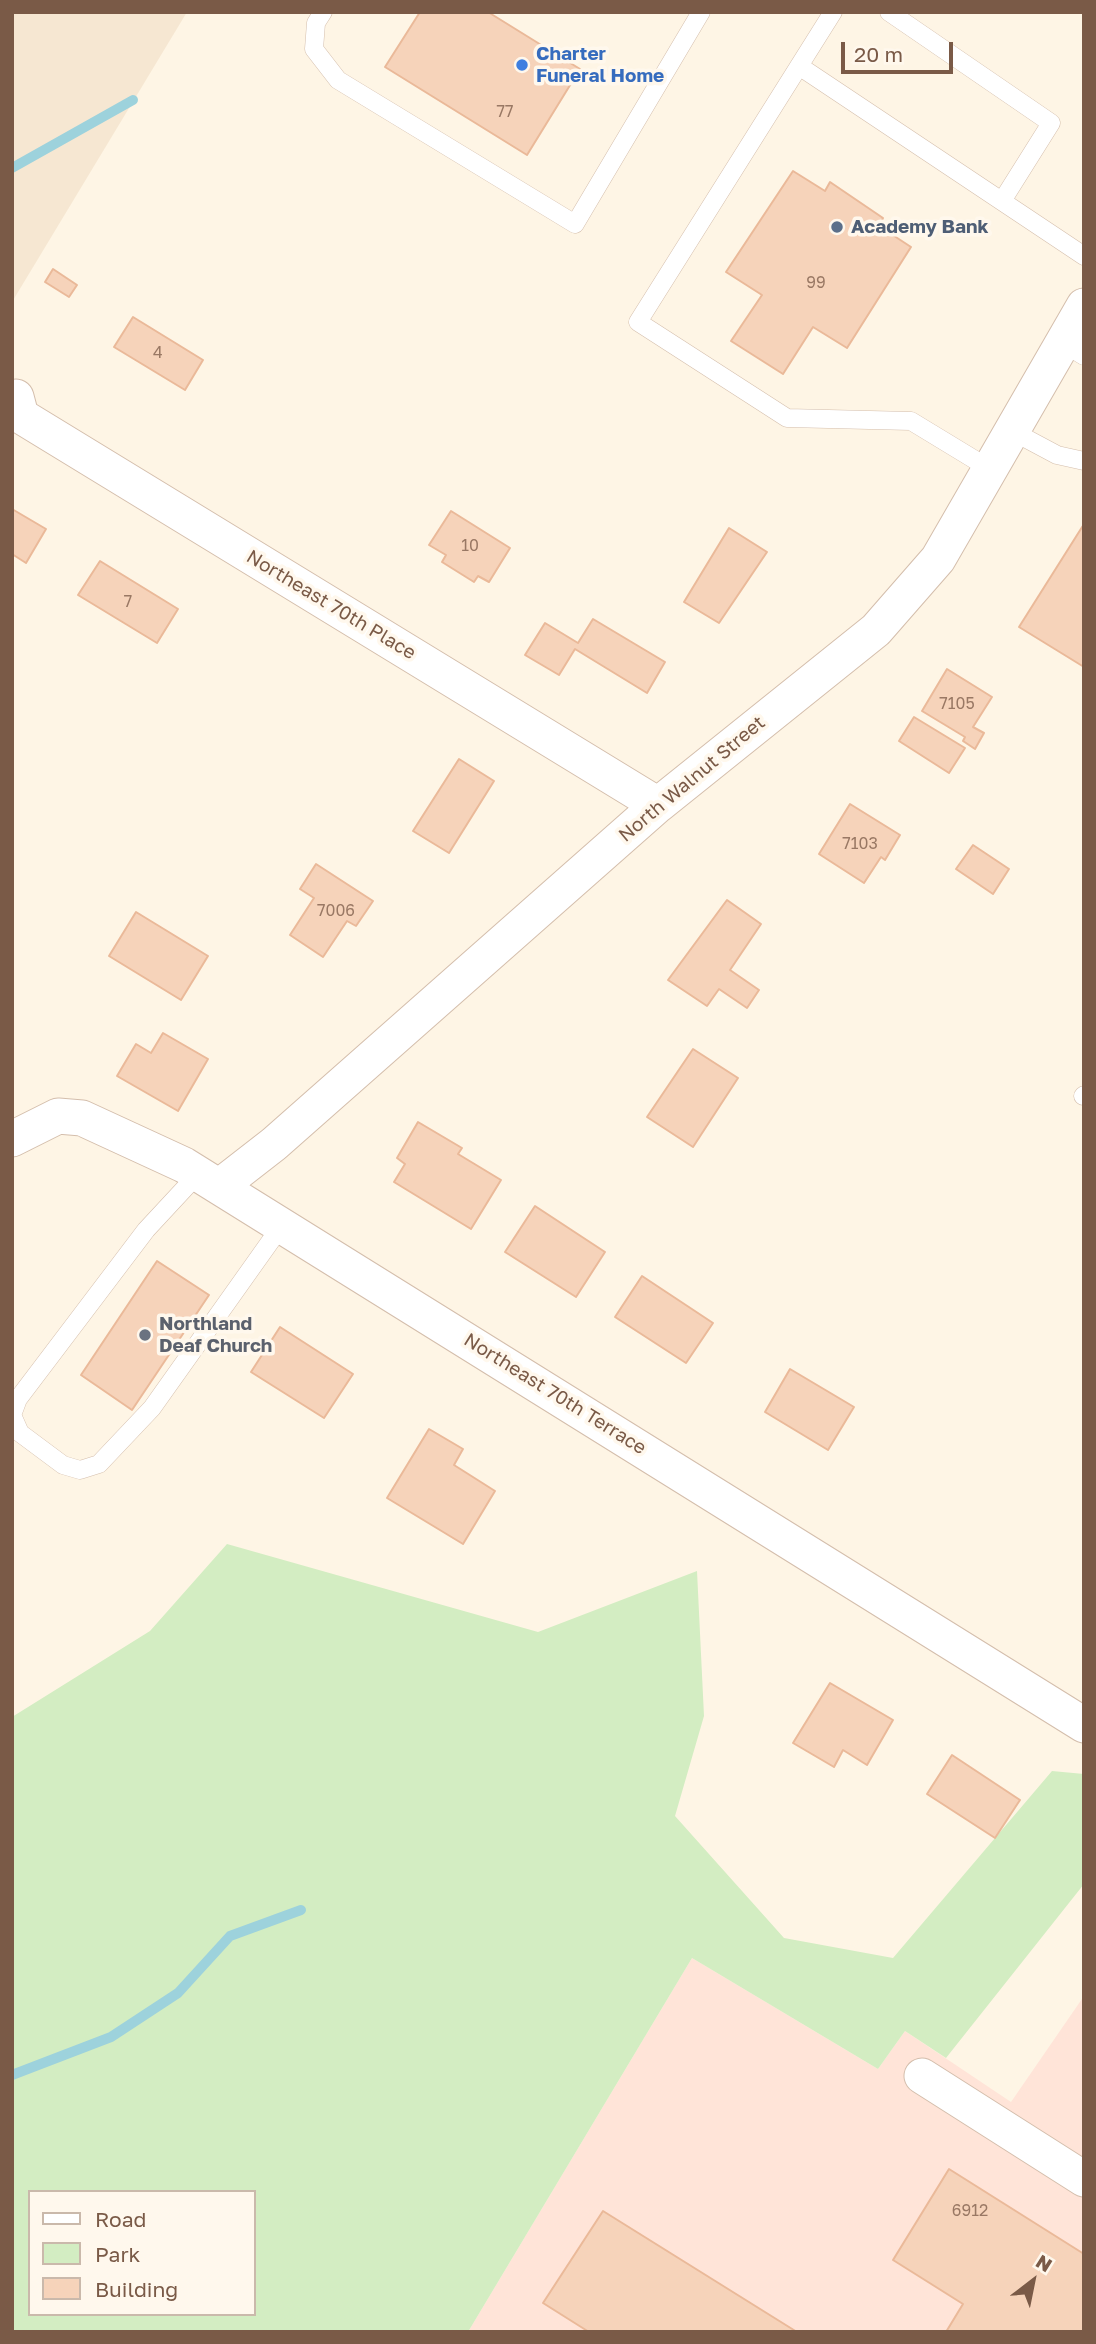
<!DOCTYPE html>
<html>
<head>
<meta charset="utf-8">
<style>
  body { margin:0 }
  #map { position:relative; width:1096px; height:2344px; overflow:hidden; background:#fef5e5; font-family:"Golos Text",sans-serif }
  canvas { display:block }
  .frame { position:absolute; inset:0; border:14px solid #7a5a47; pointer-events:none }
  .legend { position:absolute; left:28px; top:2190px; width:228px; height:126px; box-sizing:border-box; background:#fff8ed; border:2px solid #cab9ab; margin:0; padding:9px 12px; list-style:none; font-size:21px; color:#7a5a47 }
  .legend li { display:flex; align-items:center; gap:14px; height:35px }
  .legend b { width:35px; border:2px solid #cab9ab }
  .north { position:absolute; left:998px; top:2246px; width:70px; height:70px; -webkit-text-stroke:5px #fff8ed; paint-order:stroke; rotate:32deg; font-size:19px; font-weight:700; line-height:28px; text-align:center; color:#7a5a47 }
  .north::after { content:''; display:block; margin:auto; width:24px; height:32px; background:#7a5a47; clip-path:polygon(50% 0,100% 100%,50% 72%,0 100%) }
  .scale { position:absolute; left:841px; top:42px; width:112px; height:32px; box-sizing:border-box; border:4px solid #7a5a47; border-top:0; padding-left:9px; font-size:21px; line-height:24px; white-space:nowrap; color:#7a5a47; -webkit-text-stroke:5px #fff8ed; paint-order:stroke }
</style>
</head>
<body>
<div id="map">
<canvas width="1096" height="2344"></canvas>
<div class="frame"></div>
<ul class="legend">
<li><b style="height:9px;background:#fff"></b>Road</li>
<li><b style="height:19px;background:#d3edc2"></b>Park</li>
<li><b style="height:19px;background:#f6d3ba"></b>Building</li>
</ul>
<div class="north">N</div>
<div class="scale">20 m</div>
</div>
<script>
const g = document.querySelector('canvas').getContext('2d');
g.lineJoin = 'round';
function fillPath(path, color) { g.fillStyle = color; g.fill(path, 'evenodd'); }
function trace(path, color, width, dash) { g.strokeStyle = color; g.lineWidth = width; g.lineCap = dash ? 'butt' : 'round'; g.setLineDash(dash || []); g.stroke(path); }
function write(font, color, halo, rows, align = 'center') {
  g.font = font + ' "Golos Text",sans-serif'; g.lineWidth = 7; g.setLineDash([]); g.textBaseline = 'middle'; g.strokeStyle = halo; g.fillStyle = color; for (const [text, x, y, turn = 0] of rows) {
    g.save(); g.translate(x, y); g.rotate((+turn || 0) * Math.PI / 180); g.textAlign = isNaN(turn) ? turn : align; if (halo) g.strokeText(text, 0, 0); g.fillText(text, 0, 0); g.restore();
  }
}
const residential = new Path2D(`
  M12 12H187L12 302Z`);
const commercial = new Path2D(`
  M692 1958 878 2069 905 2031 1011 2102 1084 1996V2332H468Z`);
const green = new Path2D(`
  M227 1544 538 1632 697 1571 704 1716 675 1816 784 1938 893 1958 1052 1771 1084 1774V1884L946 2058 905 2031 878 2069 692 1958 468 2332H12V1717L150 1631ZM30 2192H254V2314H30Z`);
const stream = new Path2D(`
  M12 168 133 100
  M12 2075 111 2037 178 1993 230 1936 301 1910`);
const building = new Path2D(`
  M420 12H488L580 69 527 155 385 67Z
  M793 171 825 191 830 182 883 218 879 226 911 247 847 348 813 327 783 374 731 341 762 295 726 272Z
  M53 269 77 285 69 297 45 282Z
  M133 317 203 360 185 390 114 347Z
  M12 509 46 529 26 563 12 554Z
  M451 511 510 548 489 582 478 576 474 582 442 562 446 555 429 545Z
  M1084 524V667L1019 627Z
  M729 528 767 552 719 623 684 602Z
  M100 561 178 609 157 643 78 595Z
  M593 619 665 662 647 693 575 649 559 675 525 655 545 623 578 643Z
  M947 669 992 697 973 727 984 733 975 749 963 741 965 737 922 711Z
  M914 717 965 748 949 773 899 741Z
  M459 759 494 781 449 853 413 831Z
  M850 804 900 835 885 860 881 857 864 883 819 854Z
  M973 845 1009 869 993 894 956 869Z
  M316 864 373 901 356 926 347 921 323 957 290 935 314 898 300 889Z
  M727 900 761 924 730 970 759 990 747 1008 719 989 707 1006 668 980Z
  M136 912 208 956 181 1000 109 956Z
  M163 1033 208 1059 178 1111 117 1076 136 1044 151 1053Z
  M693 1049 738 1078 693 1147 647 1117Z
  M418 1122 462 1148 458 1154 501 1180 471 1229 394 1182 405 1164 397 1158Z
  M535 1206 605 1252 576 1297 505 1252Z
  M157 1261 209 1295 132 1410 81 1375Z
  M642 1276 713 1323 686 1363 615 1317Z
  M280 1327 353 1374 324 1418 251 1372Z
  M790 1369 854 1407 828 1450 765 1412Z
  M429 1429 463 1449 454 1465 495 1491 463 1544 387 1498Z
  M830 1683 893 1720 867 1765 843 1750 834 1767 793 1743Z
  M952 1755 1020 1800 995 1838 927 1794Z
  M949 2169 1084 2254V2332H946L963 2304 893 2260Z
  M603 2211 797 2332H589L543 2303Z`);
const lane = new Path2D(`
  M323 12 316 23 314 49 338 80 575 224 701 12
  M833 12 638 322 787 418 911 421 990 469
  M889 12 1051 123 1002 201
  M799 66 1084 256
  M1063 343 1084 356
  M1012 431 1057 455 1084 461
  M1083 1096 1084 1095
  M198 1174 146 1230 18 1399 12 1415 20 1433 63 1465 80 1470 99 1464 152 1408 282 1225`);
const street = new Path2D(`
  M16 397 21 416 658 805
  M12 1139 58 1116 82 1118 184 1165 1084 1725
  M220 1186 274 1144 658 805 876 630 938 559 1084 306
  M922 2076 1084 2179`);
const markers = [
  [522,65,7,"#3f7fe0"],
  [837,227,7,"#5c6f8a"],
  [145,1335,7,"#6b7280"]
];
const numberNames = [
  ["77",505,112],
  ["99",816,283],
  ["4",158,353],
  ["10",470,546],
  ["7",128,602],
  ["7105",957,704],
  ["7103",860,844],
  ["7006",336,911],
  ["6912",970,2211]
];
const shopNames = [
  ["Charter",536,54],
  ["Funeral Home",536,76]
];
const serviceNames = [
  ["Academy Bank",851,227]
];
const streetNames = [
  ["Northeast 70th Place",331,605,31],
  ["North Walnut Street",692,779,-40],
  ["Northeast 70th Terrace",555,1394,32]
];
const worshipNames = [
  ["Northland",159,1324],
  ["Deaf Church",159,1346]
];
fillPath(residential, '#f6e7d2');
fillPath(commercial, '#ffe4d8');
fillPath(green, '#d3edc2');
trace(stream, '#9dd2dc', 10);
fillPath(building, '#f6d3ba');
trace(building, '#eab999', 2);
trace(lane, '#d4beac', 19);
trace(street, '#d4beac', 37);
trace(lane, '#fff', 18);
trace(street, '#fff', 35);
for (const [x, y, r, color] of markers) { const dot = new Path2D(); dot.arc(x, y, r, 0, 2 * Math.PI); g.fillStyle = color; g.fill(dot); trace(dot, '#fff8ed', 2.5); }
write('16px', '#997864', null, numberNames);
write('bold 19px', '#366cbe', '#fff8ed', shopNames, 'left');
write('bold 19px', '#4e5e75', '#fff8ed', serviceNames, 'left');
write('19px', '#7a5a47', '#fff8ed', streetNames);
write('bold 19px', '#5b616d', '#fff8ed', worshipNames, 'left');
</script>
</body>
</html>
